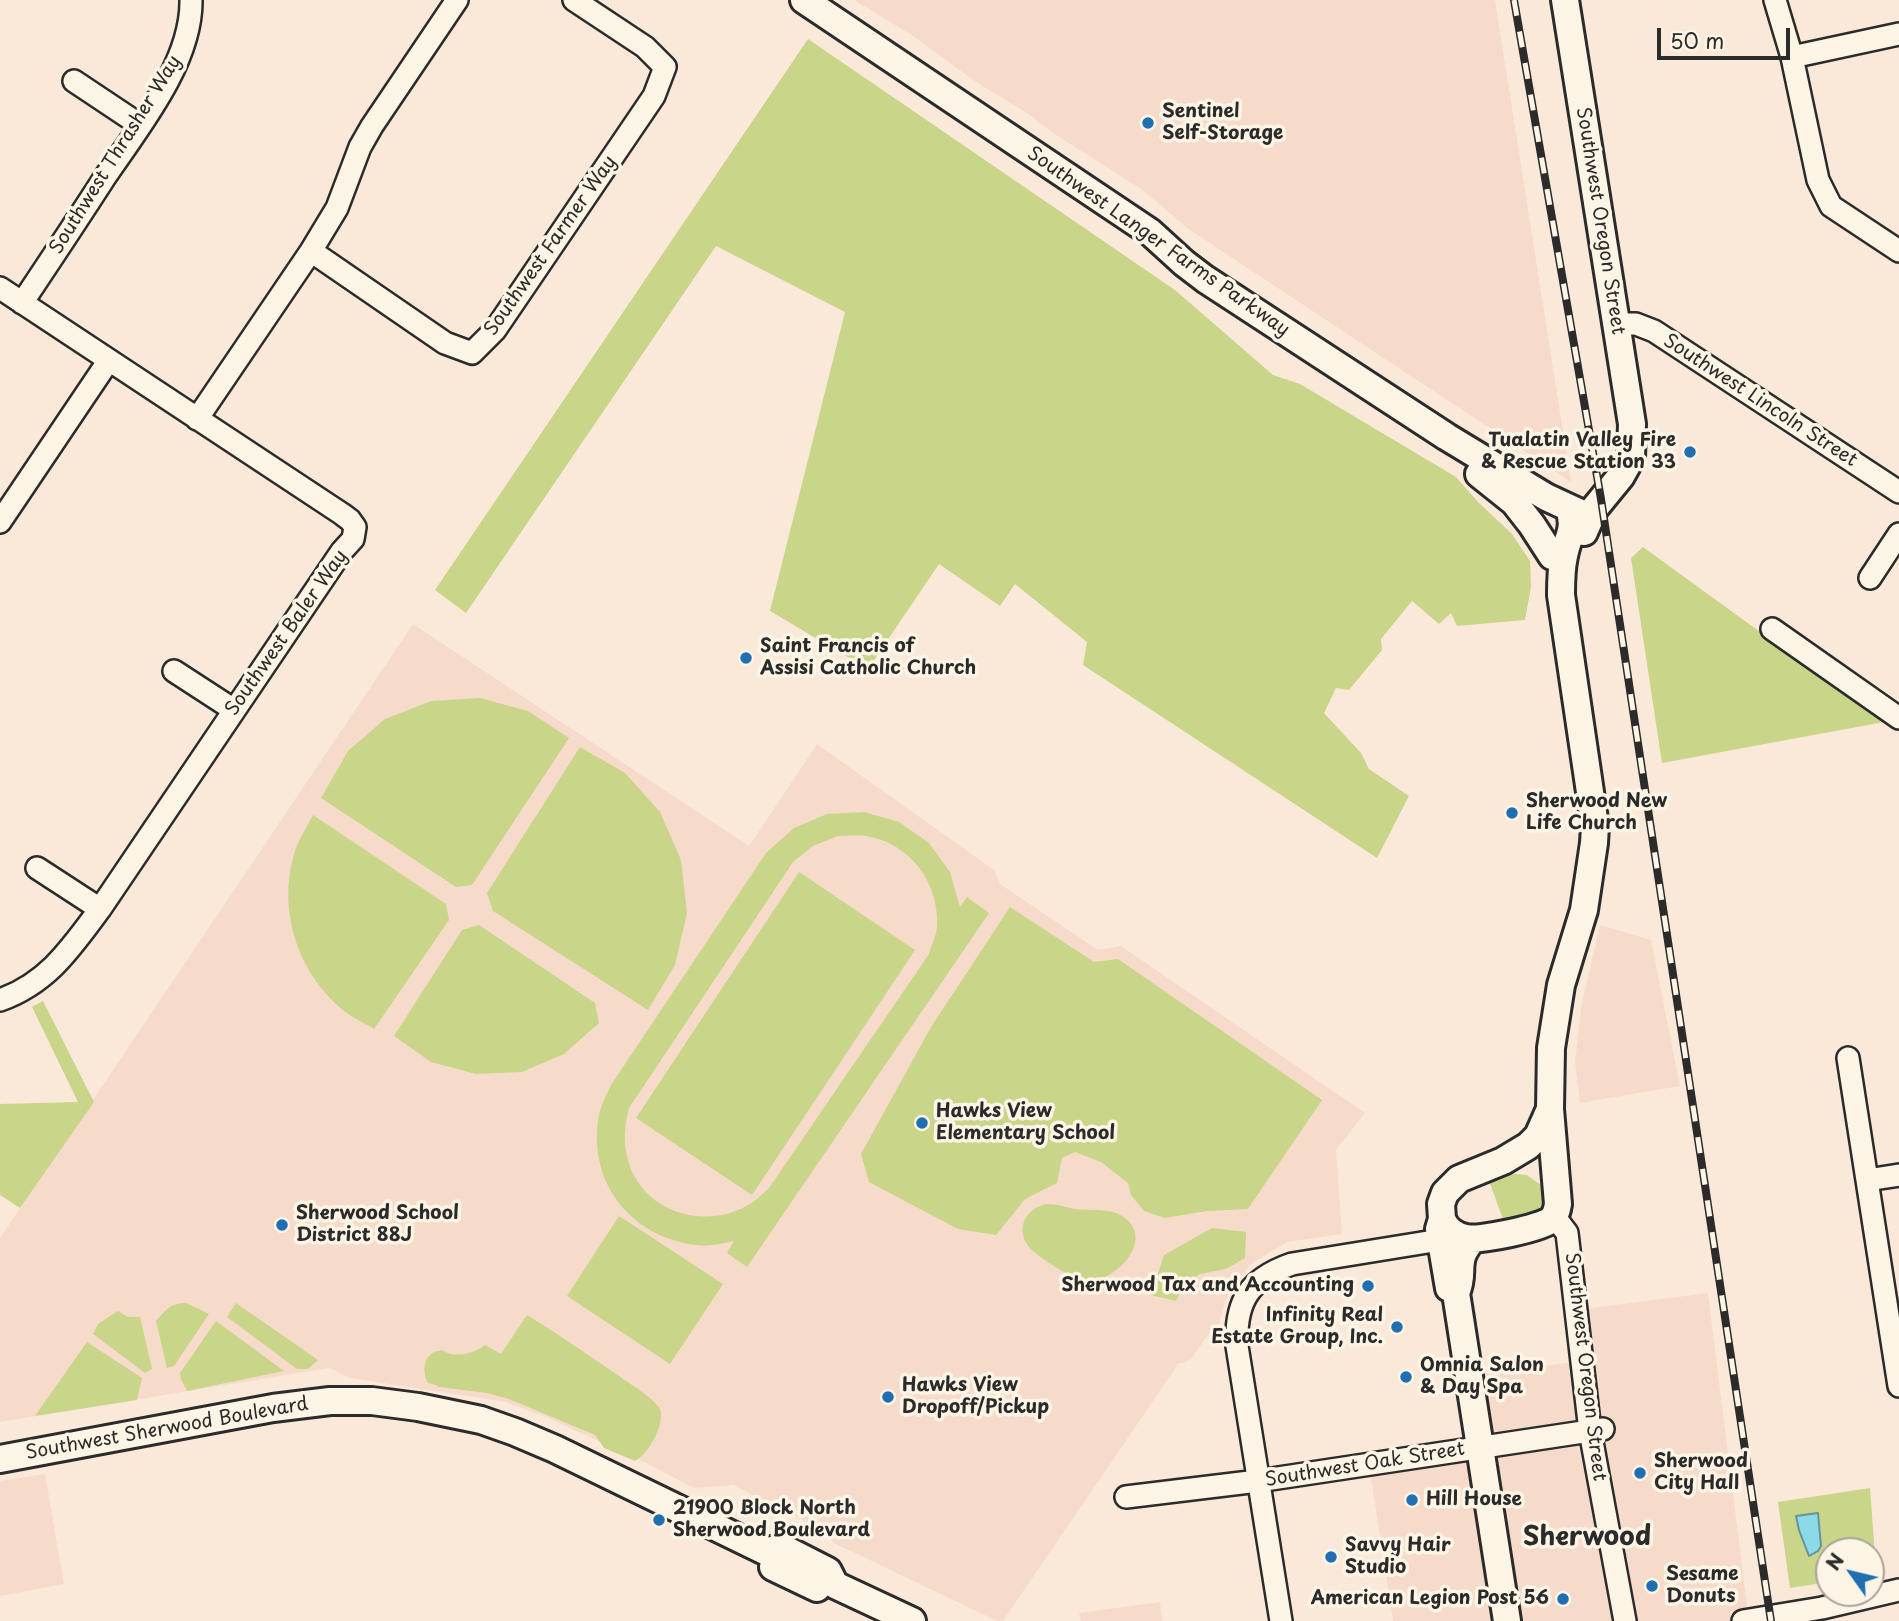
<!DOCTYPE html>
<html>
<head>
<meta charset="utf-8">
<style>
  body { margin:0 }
  #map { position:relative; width:1899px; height:1621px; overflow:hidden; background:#fae9d9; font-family:"Playpen Sans",sans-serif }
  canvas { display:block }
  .north { position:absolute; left:1815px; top:1537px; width:70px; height:70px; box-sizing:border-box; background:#fcf5e5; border:2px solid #a8a49b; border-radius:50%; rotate:304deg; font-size:19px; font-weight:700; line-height:28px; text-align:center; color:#2b2b2b }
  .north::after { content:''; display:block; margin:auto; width:24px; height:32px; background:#1f6fb2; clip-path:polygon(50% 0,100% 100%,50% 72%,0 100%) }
  .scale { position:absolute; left:1657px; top:28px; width:133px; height:32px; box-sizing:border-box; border:4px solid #2b2b2b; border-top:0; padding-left:9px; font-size:21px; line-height:24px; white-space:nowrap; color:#2b2b2b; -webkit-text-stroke:5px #fcf5e5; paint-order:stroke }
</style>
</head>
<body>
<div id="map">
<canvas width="1899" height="1621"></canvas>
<div class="north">N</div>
<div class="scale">50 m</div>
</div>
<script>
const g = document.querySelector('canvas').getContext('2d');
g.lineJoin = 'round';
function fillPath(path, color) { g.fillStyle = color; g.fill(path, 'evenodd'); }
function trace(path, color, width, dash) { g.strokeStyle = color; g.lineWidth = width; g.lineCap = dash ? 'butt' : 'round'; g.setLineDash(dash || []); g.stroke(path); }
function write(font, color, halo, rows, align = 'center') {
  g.font = font + ' "Playpen Sans",sans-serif'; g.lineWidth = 7; g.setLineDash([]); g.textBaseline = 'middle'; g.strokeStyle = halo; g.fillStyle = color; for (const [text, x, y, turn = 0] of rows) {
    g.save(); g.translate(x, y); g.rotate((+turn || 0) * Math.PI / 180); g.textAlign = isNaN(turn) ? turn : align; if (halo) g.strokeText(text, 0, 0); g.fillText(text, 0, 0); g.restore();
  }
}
const built = new Path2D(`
  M854 0H1495L1571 482 1187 228 1144 191 1053 133 1027 113 976 82 910 34Z
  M413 624 749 846 817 744 994 870 1000 884 1098 950 1121 946 1365 1113 1336 1150 1342 1234 1287 1242 1254 1262 1240 1277 1225 1301 1219 1325 1208 1335 1191 1359 1184 1363H1179L1003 1621H997L836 1544 802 1519 733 1485 694 1488 640 1460 548 1418 506 1402 350 1378 329 1368 0 1422V1238Z
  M1600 925 1651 940 1680 1086 1580 1103 1575 1062 1581 1008Z
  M1708 1293 1749 1621H1393L1369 1465 1480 1448 1469 1376 1581 1361 1576 1310Z
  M45 1474 64 1584 0 1596V1481Z
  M1160 1602 1162 1621H1081L1079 1613Z`);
const green = new Path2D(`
  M808 39 1175 290 1273 375 1300 384 1456 477 1478 502 1512 534 1530 561 1531 587 1525 620 1457 626 1451 613 1439 624 1412 601 1381 639 1382 650 1349 690 1336 688 1324 713 1361 753 1369 769 1409 796 1377 858 1083 665 1087 642 1015 584 1000 606 939 564 868 669 770 611 845 312 716 246 466 613 435 590Z
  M1643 547 1884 722 1662 763 1631 558Z
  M480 698 528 711 569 738 472 885 456 887 321 798 348 751 385 719 431 701Z
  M580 747 625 773 660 812 681 860 687 913 675 965 648 1010 493 911 487 893Z
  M864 812 899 822 929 843 950 872 960 907 967 897 989 913 747 1267 727 1253 734 1241C723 1243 709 1247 697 1245 633 1238 589 1185 598 1121 599 1109 606 1096 611 1085L766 853 794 828 827 814ZM838 836C847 836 857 835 866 836 910 843 940 883 937 928 936 936 931 946 929 954L769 1188C763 1193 756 1201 748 1205 703 1232 638 1210 627 1156 623 1139 625 1124 629 1108L793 862 813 846Z
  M313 815 446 904 449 920 374 1029C362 1022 348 1015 338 1006 296 968 278 908 294 854 298 840 307 827 313 815Z
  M799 872 915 950 752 1195 636 1118Z
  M1010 907 1094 962 1118 959 1322 1100 1248 1209 1207 1211 1165 1218 1144 1211 1131 1195 1128 1183 1101 1162 1075 1152 1062 1158 1057 1183 1025 1199 996 1235 958 1229 869 1182 861 1154 931 1027Z
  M479 925 595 1003 599 1023 564 1054 522 1072 476 1074 431 1062 394 1036 462 930Z
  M43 1001 94 1102 20 1208 0 1195V1104L78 1102 32 1007Z
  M1505 1173 1527 1175 1541 1185C1555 1217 1526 1218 1504 1222L1488 1178Z
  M1048 1204C1057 1204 1066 1207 1075 1209 1089 1211 1110 1208 1122 1216 1157 1238 1117 1281 1088 1281 1075 1281 1037 1257 1029 1247 1014 1229 1027 1206 1048 1204Z
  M619 1216 723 1284 670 1364 567 1296Z
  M1212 1228 1246 1232 1245 1258 1226 1269 1200 1274 1184 1286 1176 1301 1151 1295 1164 1255Z
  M186 1303 209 1314 174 1366 167 1368 156 1321C167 1309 169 1304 186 1303Z
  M236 1303 318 1360 308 1369H297L227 1317Z
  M118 1311 128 1317H140L152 1369 145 1373 93 1334 98 1324Z
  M527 1315C558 1334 588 1355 619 1376 631 1385 648 1394 658 1406 669 1419 648 1455 635 1461L604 1448 595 1435 509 1399 487 1393 439 1387 436 1385 428 1383C422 1372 423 1354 438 1351 444 1349 443 1351 448 1353 460 1357 475 1353 485 1345L501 1354Z
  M216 1321 284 1371 187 1391 181 1379 180 1373Z
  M87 1342 142 1378 137 1400 35 1416Z
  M1870 1488 1876 1570 1871 1571V1551H1829V1582L1790 1588 1778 1502Z`);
const water = new Path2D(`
  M1818 1513 1821 1546 1818 1551 1809 1556 1799 1530 1796 1516Z`);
const minor = new Path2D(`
  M1775 0 1792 57 1818 180 1831 206 1899 251
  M1792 57 1899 34
  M74 81 140 125
  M311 251 445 343 472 353 495 330 654 96 665 67 645 47 574 0
  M0 288 342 514 350 520 355 527 353 539 342 551 100 909C71 948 48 983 0 1000
  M22 303C50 261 78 219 105 177 139 127 192 62 191 0
  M1616 324H1636L1654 331 1899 492
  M197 419 311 251 337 208 360 147 372 126 457 0
  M0 522 109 360
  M1870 578 1899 534
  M1772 629 1899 718
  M174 671 234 710
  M37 868 100 909
  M1848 1058 1899 1386
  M1867 1180 1899 1175
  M1554 1216 1567 1233 1590 1431 1625 1621
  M1126 1497 1258 1481 1603 1429
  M1281 1621 1237 1346C1235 1301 1249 1279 1292 1264L1440 1240
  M1743 1621 1822 1608 1899 1590`);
const major = new Path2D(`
  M804 0 1150 232 1184 263 1205 279 1447 437 1546 497 1589 517
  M1565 0 1632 424 1631 458 1621 476 1594 509 1584 532
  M1479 474 1514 502 1532 525 1552 556
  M1442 1219C1446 1230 1455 1236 1466 1238 1479 1241 1543 1228 1552 1219 1556 1215 1557 1210 1558 1204L1550 1109 1551 1048 1561 985 1584 910 1594 843 1595 826 1561 595C1561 582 1561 569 1564 556 1568 535 1576 530 1569 508
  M1473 1239C1452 1262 1466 1271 1456 1293L1507 1621
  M1449 1288 1439 1229 1442 1219 1441 1204 1445 1193 1459 1179 1503 1161 1528 1146 1538 1136 1550 1109
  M0 1459 273 1408 330 1401H372L418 1407 481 1420 515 1432 555 1449 765 1551 783 1548 828 1571 835 1585 912 1621
  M773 1567 817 1588`);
const rail = new Path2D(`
  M1514 0 1601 499 1771 1621`);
const markers = [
  [1148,123,7,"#1f6fb2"],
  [1690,452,7,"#1f6fb2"],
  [746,658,7,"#1f6fb2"],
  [1512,813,7,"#1f6fb2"],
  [922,1123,7,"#1f6fb2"],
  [282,1225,7,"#1f6fb2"],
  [1368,1286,7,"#1f6fb2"],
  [1397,1327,7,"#1f6fb2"],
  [1406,1377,7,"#1f6fb2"],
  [888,1397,7,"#1f6fb2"],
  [1640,1473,7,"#1f6fb2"],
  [1412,1500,7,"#1f6fb2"],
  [659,1520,7,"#1f6fb2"],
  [1331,1557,7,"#1f6fb2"],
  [1652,1586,7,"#1f6fb2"],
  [1563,1599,7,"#1f6fb2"]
];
const poiNames = [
  ["Sentinel",1162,112],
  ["Self-Storage",1162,134],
  ["Tualatin Valley Fire",1676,441,"right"],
  ["& Rescue Station 33",1676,463,"right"],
  ["Saint Francis of",760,647],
  ["Assisi Catholic Church",760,669],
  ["Sherwood New",1526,802],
  ["Life Church",1526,824],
  ["Hawks View",936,1112],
  ["Elementary School",936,1134],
  ["Sherwood School",296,1214],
  ["District 88J",296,1236],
  ["Sherwood Tax and Accounting",1354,1286,"right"],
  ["Infinity Real",1383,1316,"right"],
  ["Estate Group, Inc.",1383,1338,"right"],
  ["Omnia Salon",1420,1366],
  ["& Day Spa",1420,1388],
  ["Hawks View",902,1386],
  ["Dropoff/Pickup",902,1408],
  ["Sherwood",1654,1462],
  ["City Hall",1654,1484],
  ["Hill House",1426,1500],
  ["21900 Block North",673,1509],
  ["Sherwood Boulevard",673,1531],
  ["Savvy Hair",1345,1546],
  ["Studio",1345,1568],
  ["Sesame",1666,1575],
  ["Donuts",1666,1597],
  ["American Legion Post 56",1549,1599,"right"]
];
const streetNames = [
  ["Southwest Thrasher Way",116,155,-58],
  ["Southwest Oregon Street",1600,221,81],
  ["Southwest Langer Farms Parkway",1158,242,35],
  ["Southwest Farmer Way",551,246,-55],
  ["Southwest Lincoln Street",1760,401,33],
  ["Southwest Baler Way",287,633,-55],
  ["Southwest Oregon Street",1585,1367,83],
  ["Southwest Sherwood Boulevard",167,1429,-10],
  ["Southwest Oak Street",1365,1465,-9]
];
const districtNames = [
  ["Sherwood",1587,1538]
];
fillPath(built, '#f7dbca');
fillPath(green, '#c9d589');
fillPath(water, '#8bdae8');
trace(water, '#65949c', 2);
trace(minor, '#2b2b2b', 26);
trace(major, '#2b2b2b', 32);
trace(minor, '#fcf5e5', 21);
trace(major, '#fcf5e5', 26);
trace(rail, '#2b2b2b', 8);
trace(rail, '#fcf5e5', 5, [16]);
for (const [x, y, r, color] of markers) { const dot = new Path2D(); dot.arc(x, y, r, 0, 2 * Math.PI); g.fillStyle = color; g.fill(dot); trace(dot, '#fcf5e5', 2.5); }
write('bold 19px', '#2b2b2b', '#fcf5e5', poiNames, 'left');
write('19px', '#2b2b2b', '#fcf5e5', streetNames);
write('bold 26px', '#2b2b2b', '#fcf5e5', districtNames);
</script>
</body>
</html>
